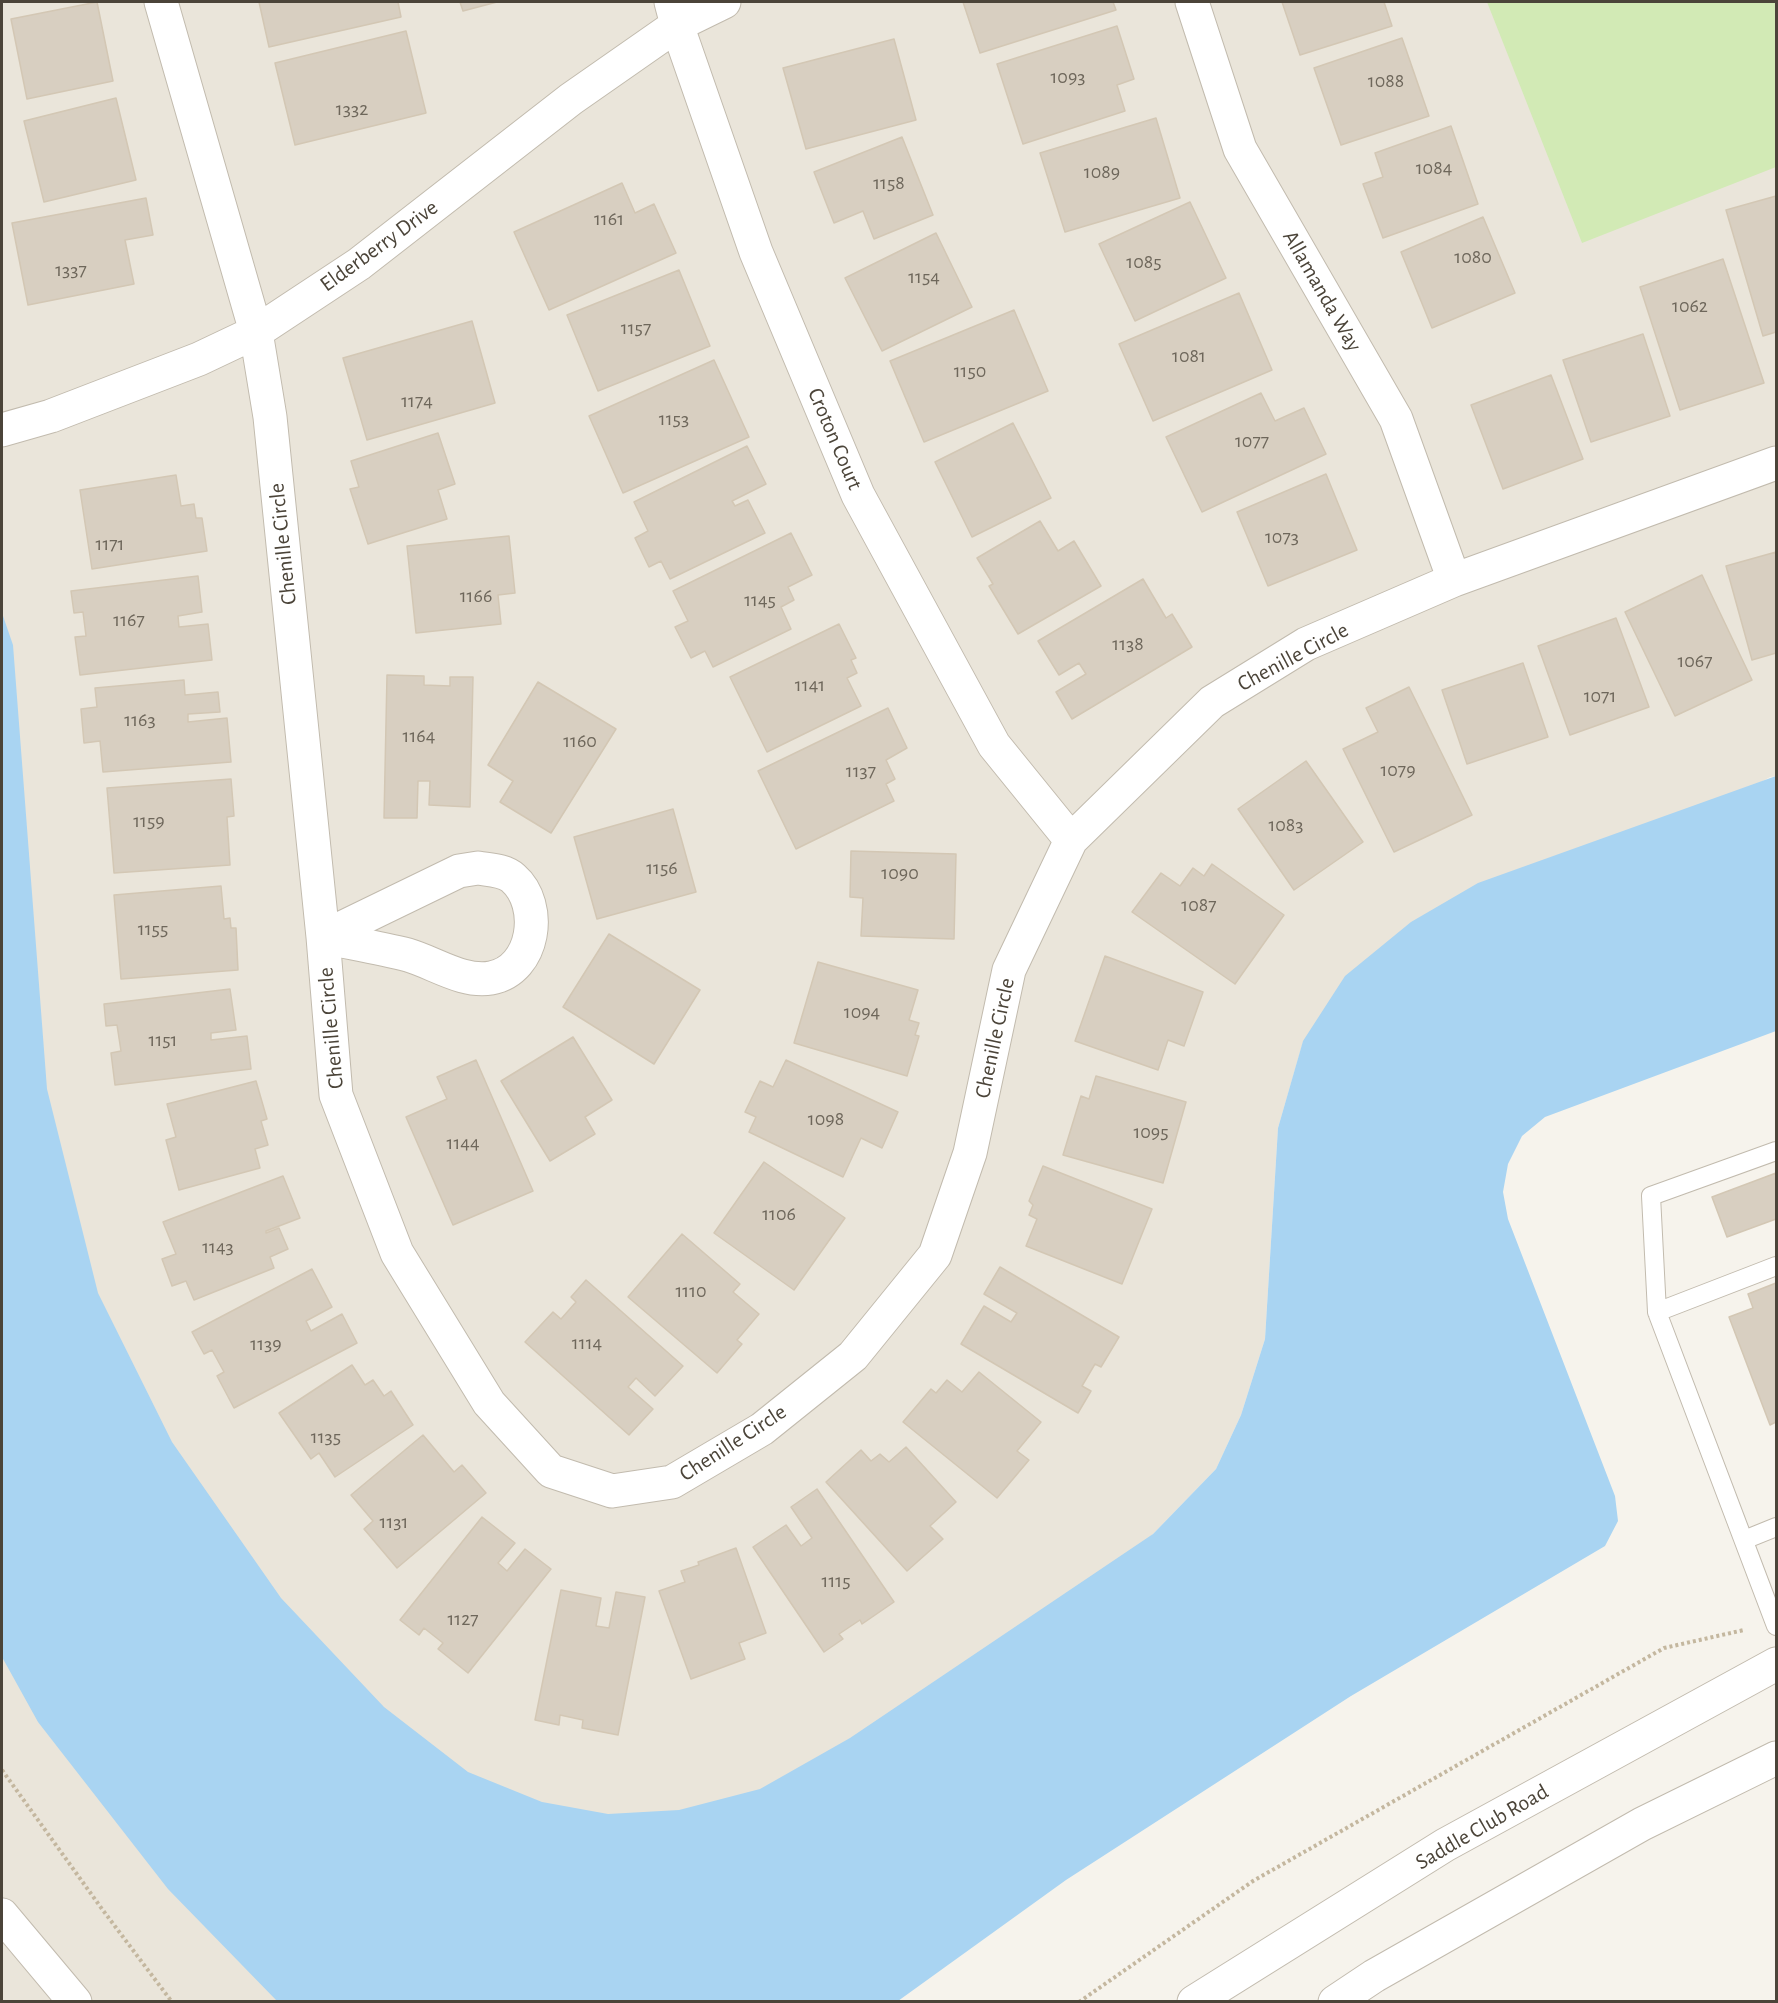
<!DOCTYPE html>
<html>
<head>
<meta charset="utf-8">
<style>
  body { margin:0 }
  #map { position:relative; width:1778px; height:2003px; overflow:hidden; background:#f6f3ec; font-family:"Alegreya Sans",sans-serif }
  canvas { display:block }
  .frame { position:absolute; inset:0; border:3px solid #4b4439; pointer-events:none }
</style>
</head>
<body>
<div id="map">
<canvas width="1778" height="2003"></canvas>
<div class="frame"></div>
</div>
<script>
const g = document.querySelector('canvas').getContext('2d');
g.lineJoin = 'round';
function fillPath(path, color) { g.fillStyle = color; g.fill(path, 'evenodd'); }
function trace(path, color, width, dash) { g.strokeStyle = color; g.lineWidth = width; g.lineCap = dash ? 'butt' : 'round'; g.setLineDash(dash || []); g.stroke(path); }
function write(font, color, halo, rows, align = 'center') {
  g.font = font + ' "Alegreya Sans",sans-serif'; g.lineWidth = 4.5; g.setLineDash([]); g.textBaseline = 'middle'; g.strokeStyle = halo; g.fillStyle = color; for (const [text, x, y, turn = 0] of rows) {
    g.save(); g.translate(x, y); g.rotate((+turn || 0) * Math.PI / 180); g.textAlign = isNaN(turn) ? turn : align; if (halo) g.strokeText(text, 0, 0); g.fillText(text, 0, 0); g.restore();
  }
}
const residential = new Path2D(`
  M2 2H1776V776L1770 777 1303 1042 1278 1128 1265 1339 1241 1415 1216 1469 1153 1534 672 2001 2 2002Z`);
const green = new Path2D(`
  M1487 2H1776V167L1582 243Z`);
const water = new Path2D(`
  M2 613 13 645 47 1089 98 1293 172 1442 281 1598 384 1707 468 1772 542 1802 608 1814 679 1810 760 1789 850 1738 1153 1534 1216 1469 1241 1415 1265 1339 1278 1128 1303 1041 1345 976 1411 922 1478 883 1776 776V1031L1545 1117 1522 1136 1508 1164 1503 1192 1508 1219 1615 1496 1618 1521 1605 1546 1351 1696 1066 1880 898 2001H277L168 1889 38 1722 2 1657Z`);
const building = new Path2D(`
  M97 2 113 81 27 99 11 19Z
  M259 2H398L401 17 269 47Z
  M460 2H497L463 11Z
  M963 2H1113L1116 10 980 53Z
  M1282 2H1384L1392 26 1300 55Z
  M1117 26 1134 79 1117 85 1125 111 1023 144 997 64Z
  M406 31 426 113 295 145 275 63Z
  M1402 38 1429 116 1341 145 1314 68Z
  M894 39 916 120 806 149 783 68Z
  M116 98 136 180 44 202 24 121Z
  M1156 118 1180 198 1065 232 1040 153Z
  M1451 126 1478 204 1383 238 1363 184 1383 177 1375 153Z
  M902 137 933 215 874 239 863 211 834 223 814 172Z
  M622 183 635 213 654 204 676 253 549 310 514 232Z
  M1776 196V332L1763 336 1726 210Z
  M146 198 153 235 125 240 134 284 28 305 12 223Z
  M1190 202 1226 278 1135 321 1099 244Z
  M1483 217 1515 293 1432 328 1401 252Z
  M936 233 972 307 882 351 845 278Z
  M1723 259 1764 383 1680 410 1640 287Z
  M679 270 710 346 598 391 567 315Z
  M1239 293 1272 370 1153 421 1119 344Z
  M1014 310 1048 391 924 442 890 361Z
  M472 321 495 403 367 440 343 358Z
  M1643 334 1670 416 1591 442 1563 360Z
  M714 360 749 437 623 493 589 416Z
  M1551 375 1583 459 1503 489 1471 405Z
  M1261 393 1275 421 1304 408 1326 454 1202 512 1166 437Z
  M1013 423 1051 498 972 537 935 462Z
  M438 433 455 484 438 490 447 519 368 544 350 489 359 487 351 461Z
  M747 446 766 484 732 501 735 506 748 500 765 533 670 579 661 561 649 567 635 538 648 531 634 502Z
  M1326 474 1357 550 1268 586 1237 512Z
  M176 475 181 506 194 504 196 518H202L207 551 92 569 80 490Z
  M1040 521 1058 551 1074 541 1101 586 1018 634 989 586 993 584 977 558Z
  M791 533 812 575 788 587 794 600 781 607 791 629 713 667 705 651 691 658 675 627 688 621 673 591Z
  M509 536 515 593 498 595 501 624 416 633 407 546Z
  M1776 552V653L1752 660 1726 566Z
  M1702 575 1752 680 1675 716 1625 612Z
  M198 576 202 612 178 616 179 627 208 624 212 660 80 675 75 637 86 636 83 612 74 613 71 591Z
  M1143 579 1166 618 1172 614 1192 647 1072 719 1056 692 1086 674 1079 663 1059 675 1038 641Z
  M1616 618 1649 707 1570 735 1538 646Z
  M839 624 856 658 851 660 857 673 847 678 861 706 767 752 730 677Z
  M1523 663 1548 737 1467 764 1442 690Z
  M387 675 424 676V685L450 686V677H473L470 807 429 805 430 781H418L417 818H384Z
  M184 680 185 695 218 692 220 712 188 714V722L227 718 231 762 103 772 100 741 84 743 81 709 97 707 95 688Z
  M538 682 616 729 551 833 500 802 513 781 488 765Z
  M1409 687 1472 815 1394 852 1343 749 1378 732 1366 708Z
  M888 708 907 748 886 760 895 779 886 784 894 801 796 849 758 771Z
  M1306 761 1363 842 1294 890 1238 809Z
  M231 779 234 816 227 817 230 865 114 873 107 788Z
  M673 809 696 892 597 919 574 837Z
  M851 851 956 854 954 939 861 936 863 898 850 897Z
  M1212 864 1284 915 1235 984 1132 912 1161 873 1180 886 1193 868 1204 876Z
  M221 886 224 919 230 918 231 928H236L238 970 121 979 114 895Z
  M609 934 700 990 654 1064 563 1007Z
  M1105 956 1203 992 1184 1046 1168 1040 1158 1070 1075 1041Z
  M818 962 918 990 909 1020 919 1023 915 1035 919 1036 907 1076 794 1043Z
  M230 989 236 1030 211 1033V1040L247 1036 251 1069 115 1085 111 1053 121 1051 117 1025 106 1026 104 1004Z
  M573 1037 612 1100 585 1117 595 1134 550 1161 501 1081Z
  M476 1060 533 1191 453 1225 406 1117 447 1099 437 1077Z
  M786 1060 898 1112 882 1148 861 1138 843 1177 749 1132 756 1117 745 1112 760 1081 773 1087Z
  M1096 1076 1186 1102 1163 1183 1063 1155 1081 1096 1089 1099Z
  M256 1081 267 1119 261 1121 268 1145 255 1149 260 1168 179 1190 166 1140 176 1137 167 1104Z
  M764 1162 845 1218 794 1290 714 1233Z
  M1043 1166 1152 1209 1122 1284 1026 1246 1037 1219 1029 1215 1033 1205 1029 1201Z
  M1776 1173V1219L1727 1237 1712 1197Z
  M283 1176 300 1218 266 1231V1233L279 1228 288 1249 270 1257 274 1268 194 1300 186 1281 172 1286 162 1259 176 1254 163 1222Z
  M682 1234 740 1284 733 1292 759 1314 737 1340 742 1344 717 1373 628 1297Z
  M1000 1267 1119 1337 1101 1367 1095 1364 1082 1386 1091 1391 1078 1413 961 1344 984 1306 1011 1322 1017 1313 984 1294Z
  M312 1269 332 1307 306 1321 311 1331 342 1314 357 1343 234 1408 217 1376 224 1372 212 1350 204 1354 192 1332Z
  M586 1280 683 1366 655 1396 636 1378 628 1387 653 1409 629 1435 525 1342 553 1312 561 1319 576 1302 571 1297Z
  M1776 1283V1422L1770 1425 1729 1317 1753 1308 1748 1294Z
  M352 1365 365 1385 373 1380 384 1396 391 1391 413 1425 335 1477 319 1453 311 1459 279 1413Z
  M979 1372 1041 1422 1017 1451 1029 1460 997 1498 903 1422 931 1389 936 1393 947 1380 962 1392Z
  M423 1435 454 1472 462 1465 486 1493 397 1568 364 1529 373 1521 351 1495Z
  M906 1447 956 1502 930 1526 943 1539 907 1571 826 1482 861 1450 871 1461 880 1454 889 1462Z
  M817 1489 894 1602 862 1624 860 1620 839 1634 843 1639 824 1652 753 1547 786 1525 801 1546 812 1538 791 1507Z
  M482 1517 515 1543 498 1563 507 1571 525 1549 551 1569 468 1673 438 1649 443 1643 424 1628 419 1635 400 1620Z
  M736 1548 766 1633 739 1643 745 1659 691 1679 659 1591 685 1582 681 1571 699 1565 698 1562Z
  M561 1590 601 1598 596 1626 609 1628 616 1592 645 1597 618 1735 582 1728 583 1720 560 1715 559 1725 535 1720Z`);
const path = new Path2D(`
  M2 1770 102 1909 172 2002
  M1079 2002 1253 1881 1664 1648 1744 1630`);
const service = new Path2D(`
  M1776 1266 1657 1312 1776 1626
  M1657 1312 1651 1196 1776 1151
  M1744 1540 1776 1527`);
const minor = new Path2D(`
  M161 2 256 332 270 417 323 937 336 1095 397 1253 489 1403 551 1471 612 1491 672 1482 762 1429 853 1356 935 1255 970 1153 1009 970 1071 840 1212 702 1306 644 1454 580 1776 463
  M671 2 677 25 756 252 858 495 994 745 1071 840
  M1192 2 1240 149 1396 419 1454 580
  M2 430 51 416 199 359 256 332 359 264 571 99 677 25 724 2
  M478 868C490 870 504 870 513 878 544 905 535 970 491 978 463 983 435 963 408 955 380 948 351 943 323 937L459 871Z
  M2 1915 75 2002`);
const tertiary = new Path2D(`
  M1194 2002 1445 1845 1776 1664
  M1335 2002 1374 1976 1642 1824 1776 1758`);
const numberNames = [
  ["1093",1068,77],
  ["1088",1386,81],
  ["1332",352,109],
  ["1084",1434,168],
  ["1089",1102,172],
  ["1158",889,183],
  ["1161",609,219],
  ["1080",1473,257],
  ["1085",1144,262],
  ["1337",71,270],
  ["1154",924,277],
  ["1062",1690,306],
  ["1157",636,328],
  ["1081",1189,356],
  ["1150",970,371],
  ["1174",417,401],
  ["1153",674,419],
  ["1077",1252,441],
  ["1073",1282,537],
  ["1171",110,544],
  ["1166",476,596],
  ["1145",760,600],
  ["1167",129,620],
  ["1138",1128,644],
  ["1067",1695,661],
  ["1141",810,685],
  ["1071",1600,696],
  ["1163",140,720],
  ["1164",419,736],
  ["1160",580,741],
  ["1079",1398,770],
  ["1137",861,771],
  ["1159",149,821],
  ["1083",1286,825],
  ["1156",662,868],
  ["1090",900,873],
  ["1087",1199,905],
  ["1155",153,929],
  ["1094",862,1012],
  ["1151",163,1040],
  ["1098",826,1119],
  ["1095",1151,1132],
  ["1144",463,1143],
  ["1106",779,1214],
  ["1143",218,1247],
  ["1110",691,1291],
  ["1114",587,1343],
  ["1139",266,1344],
  ["1135",326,1437],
  ["1131",394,1522],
  ["1115",836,1581],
  ["1127",463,1619]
];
const streetNames = [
  ["Elderberry Drive",379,246,-36],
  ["Allamanda Way",1322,291,60],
  ["Croton Court",835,439,67],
  ["Chenille Circle",283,544,-96],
  ["Chenille Circle",1293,657,-28],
  ["Chenille Circle",331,1028,-95],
  ["Chenille Circle",995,1038,-78],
  ["Chenille Circle",733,1443,-33],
  ["Saddle Club Road",1482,1827,-30]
];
fillPath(residential, '#eae5da');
fillPath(green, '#d2eab5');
fillPath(water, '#a9d4f2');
fillPath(building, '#d8cfc1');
trace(building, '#d3c7b4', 1.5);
trace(service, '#c2bbae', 20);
trace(minor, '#c2bbae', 35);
trace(tertiary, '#c2bbae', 35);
trace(path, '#c4b79f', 4, [3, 3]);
trace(service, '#fff', 18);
trace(minor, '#fff', 33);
trace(tertiary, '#fff', 33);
write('20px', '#6e675b', null, numberNames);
write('22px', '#4b4439', '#fff', streetNames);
</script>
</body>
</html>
